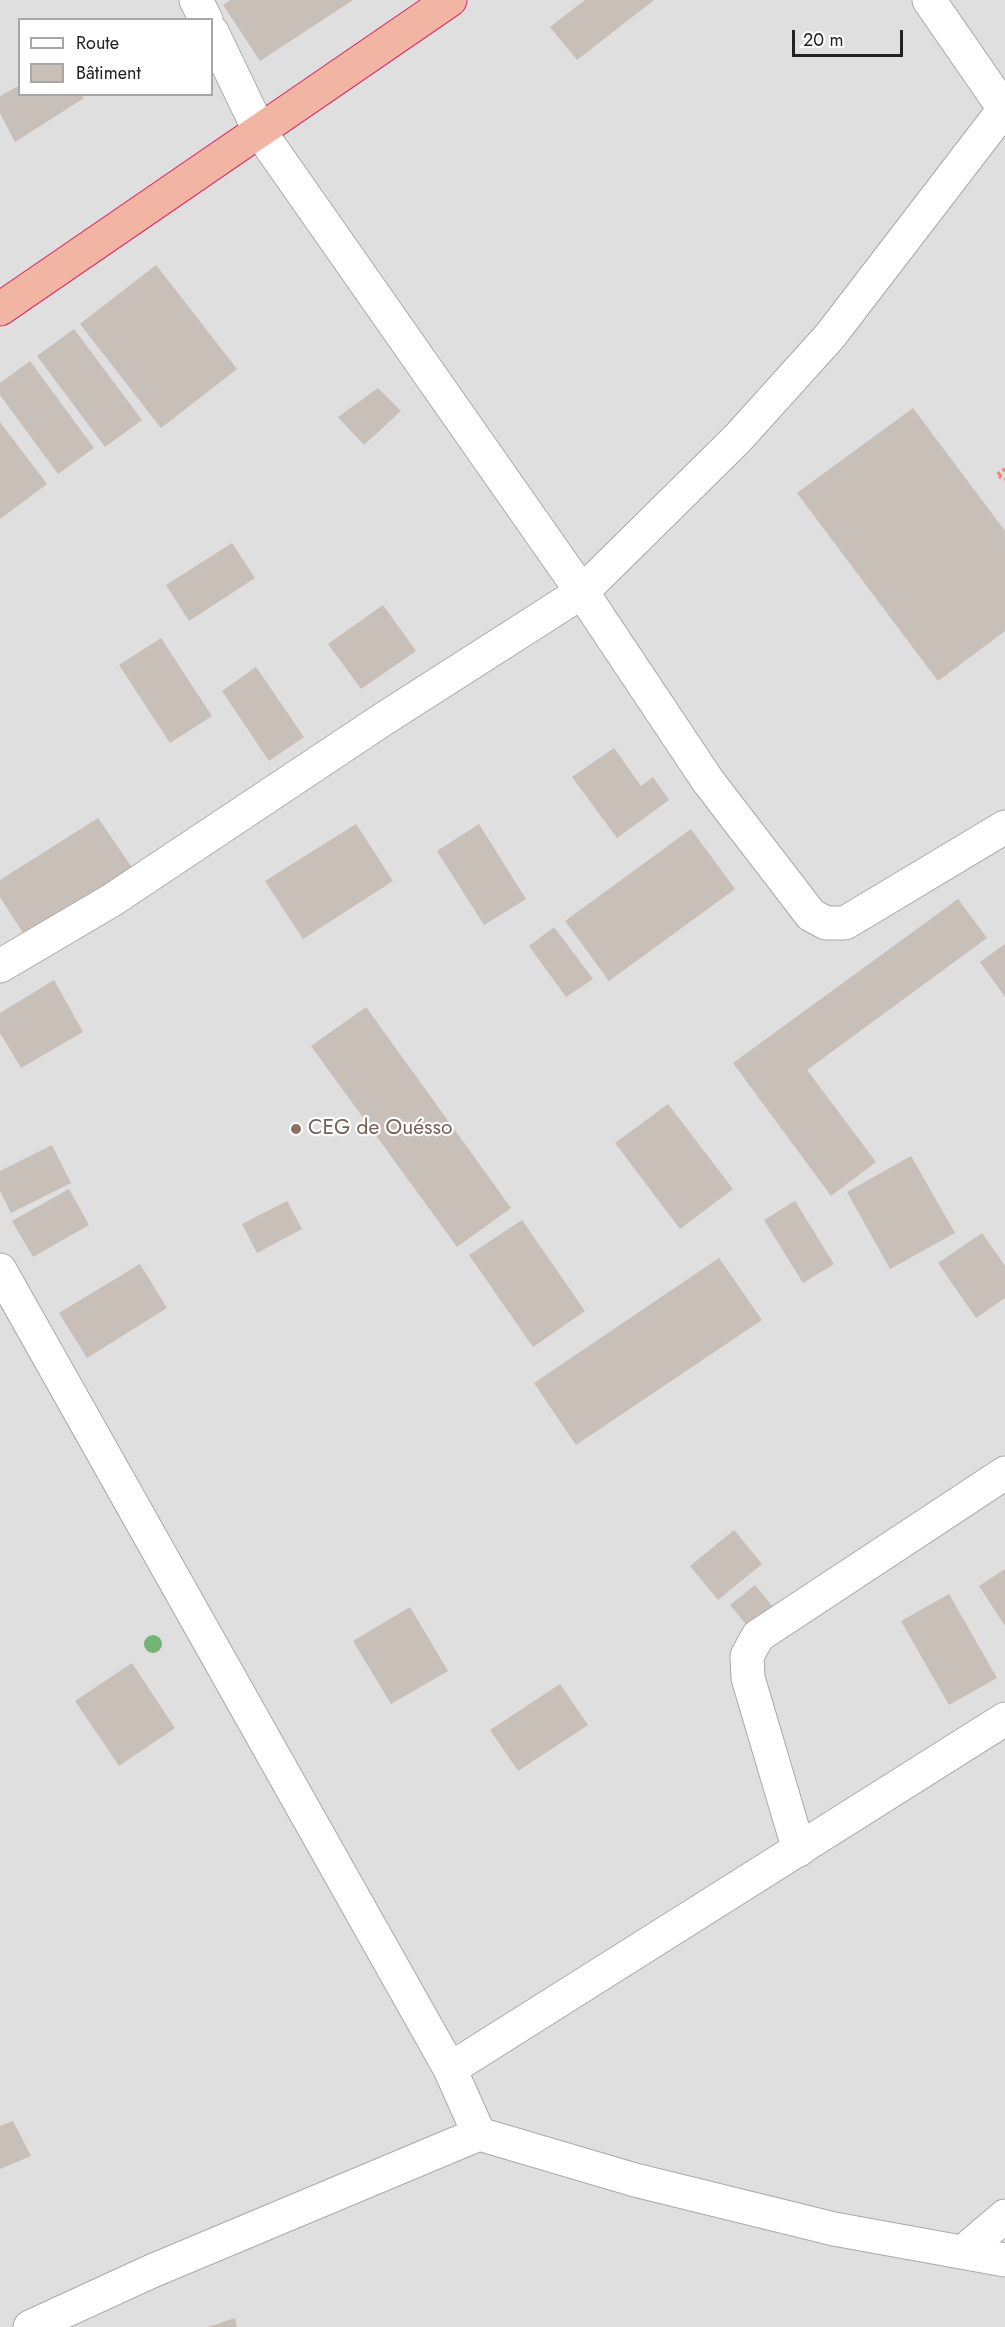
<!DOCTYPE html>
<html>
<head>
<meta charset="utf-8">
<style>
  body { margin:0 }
  #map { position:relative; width:1005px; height:2327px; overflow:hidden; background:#f2efe9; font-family:Jost,sans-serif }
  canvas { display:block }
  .legend { position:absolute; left:18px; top:18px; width:195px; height:78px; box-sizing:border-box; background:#fff; border:2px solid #a7a7a7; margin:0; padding:8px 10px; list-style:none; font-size:18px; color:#222 }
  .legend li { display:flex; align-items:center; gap:12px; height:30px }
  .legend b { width:30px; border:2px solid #a7a7a7 }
  .scale { position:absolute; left:792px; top:30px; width:111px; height:27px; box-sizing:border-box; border:3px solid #222; border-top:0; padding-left:8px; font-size:18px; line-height:21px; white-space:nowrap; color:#222; -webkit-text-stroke:4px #fff; paint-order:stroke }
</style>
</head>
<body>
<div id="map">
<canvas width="1005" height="2327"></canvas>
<ul class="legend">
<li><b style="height:8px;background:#fff"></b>Route</li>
<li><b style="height:16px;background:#c7bfb8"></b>Bâtiment</li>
</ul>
<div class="scale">20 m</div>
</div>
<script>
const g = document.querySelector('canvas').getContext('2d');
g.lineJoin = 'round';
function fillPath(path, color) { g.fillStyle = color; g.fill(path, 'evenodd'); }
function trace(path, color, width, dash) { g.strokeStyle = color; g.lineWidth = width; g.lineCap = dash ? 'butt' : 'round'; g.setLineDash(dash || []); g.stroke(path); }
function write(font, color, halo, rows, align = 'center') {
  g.font = font + ' Jost,sans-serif'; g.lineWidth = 4.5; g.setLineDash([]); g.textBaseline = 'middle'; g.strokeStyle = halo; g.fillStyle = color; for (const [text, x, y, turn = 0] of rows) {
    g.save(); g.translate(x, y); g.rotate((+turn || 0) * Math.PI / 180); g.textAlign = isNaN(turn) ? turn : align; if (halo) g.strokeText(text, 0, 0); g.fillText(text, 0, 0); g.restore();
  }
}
const residential = new Path2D(`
  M0 0H1005V2327H0ZM20 20H212V94H20Z`);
const building = new Path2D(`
  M230 0H353L260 61 223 5Z
  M585 0H654L577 60 550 27Z
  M20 85V94H81L84 98 15 142 0 113V96Z
  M156 265 237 369 161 428 80 324Z
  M74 329 142 420 105 447 37 356Z
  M30 361 94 448 58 474 0 395V383Z
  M378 388 401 411 364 445 338 417Z
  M913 408 1005 531V631L938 681 797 493Z
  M0 422 47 484 0 519Z
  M232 543 255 578 189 621 166 585Z
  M383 605 416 651 361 689 328 644Z
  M161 638 212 716 170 743 119 665Z
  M256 667 304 737 269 761 222 691Z
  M614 748 641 786 653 777 669 800 617 838 572 777Z
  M98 818 138 876 30 944 0 897V880Z
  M356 824 393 881 303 939 265 881Z
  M479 824 526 899 484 925 437 851Z
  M691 829 735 889 609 981 565 921Z
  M958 899 987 938 807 1070 876 1162 831 1196 733 1063Z
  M554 927 593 979 566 997 529 946Z
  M1005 944V997L980 962Z
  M54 980 83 1032 21 1068 0 1033V1013Z
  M366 1007 511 1208 457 1247 311 1046Z
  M668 1104 733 1189 680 1229 615 1143Z
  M52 1145 71 1183 11 1213 0 1191V1171Z
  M911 1156 955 1233 890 1269 847 1192Z
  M69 1189 89 1225 33 1257 12 1221Z
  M287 1201 302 1229 257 1253 242 1224Z
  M795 1201 834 1264 803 1283 764 1220Z
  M522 1220 585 1311 533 1347 469 1255Z
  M982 1233 1005 1266V1298L976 1318 938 1263Z
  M719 1258 762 1320 576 1445 534 1383Z
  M140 1264 167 1308 87 1358 59 1313Z
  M734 1530 762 1564 718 1600 690 1566Z
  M1005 1569V1626L979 1586Z
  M755 1585 779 1614 754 1634 730 1605Z
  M949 1594 997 1678 949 1705 901 1621Z
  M410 1607 448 1671 391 1704 353 1641Z
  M132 1663 175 1728 119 1766 75 1701Z
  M560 1684 588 1725 518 1771 490 1730Z
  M13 2121 31 2156 0 2169V2126Z
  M235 2318 237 2327H208Z`);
const path = new Path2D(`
  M1005 469 997 475 1005 479`);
const minor = new Path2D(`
  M196 0 206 20
  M929 0 1005 110
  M212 32 260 132 582 592 708 781 811 915 826 923H845L1005 827
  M0 966 112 900 385 718 582 592 738 438 830 336 1005 108
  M0 1270 450 2069 479 2134 635 2180 834 2229 1005 2260
  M799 1850 748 1678 747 1656 758 1636 1005 1473
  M450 2069 1005 1719
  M964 2251 1005 2216
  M30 2327 152 2271 479 2134`);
const trunk = new Path2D(`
  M0 309 450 0`);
const trees = [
  [153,1644]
];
const markers = [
  [296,1129,6,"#8d6e63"]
];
const educationNames = [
  ["CEG de Ouésso",308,1129]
];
fillPath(residential, '#e0dfdf');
fillPath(building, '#c7bfb8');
trace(minor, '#a9a9a9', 35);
trace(trunk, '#dc2a67', 35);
trace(path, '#fa8072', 4, [3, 3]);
trace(minor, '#fff', 33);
trace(trunk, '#f2b4a3', 33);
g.fillStyle = '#74b475';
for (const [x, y] of trees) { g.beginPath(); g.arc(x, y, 9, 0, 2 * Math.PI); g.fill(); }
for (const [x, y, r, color] of markers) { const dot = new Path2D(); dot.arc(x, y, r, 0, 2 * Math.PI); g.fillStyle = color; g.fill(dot); trace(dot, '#fff', 2); }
write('21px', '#785e54', '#fff', educationNames, 'left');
</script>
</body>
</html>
